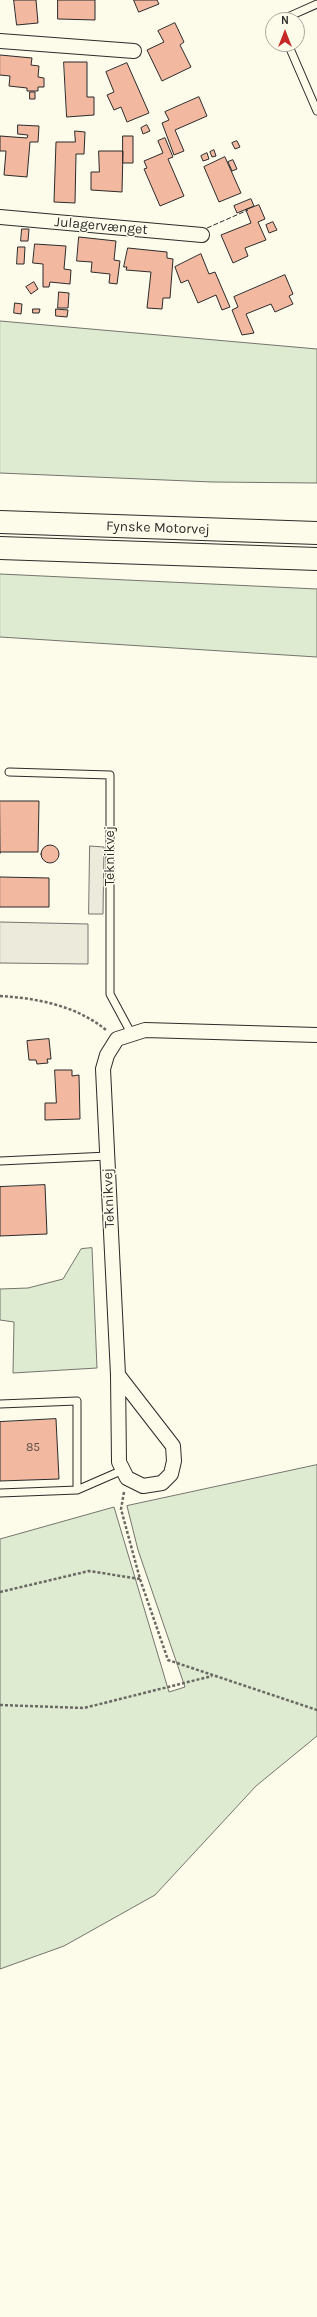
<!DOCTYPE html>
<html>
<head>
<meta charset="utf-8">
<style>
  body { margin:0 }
  #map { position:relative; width:317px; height:2317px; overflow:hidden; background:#fdfbea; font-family:Karla,sans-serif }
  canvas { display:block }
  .north { position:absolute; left:265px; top:12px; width:40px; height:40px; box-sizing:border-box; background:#fdfbea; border:1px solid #a9a89e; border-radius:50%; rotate:0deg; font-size:11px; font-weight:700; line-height:16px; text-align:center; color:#2b2b2b }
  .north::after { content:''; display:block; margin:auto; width:14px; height:18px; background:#c62828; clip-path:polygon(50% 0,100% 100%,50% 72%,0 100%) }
</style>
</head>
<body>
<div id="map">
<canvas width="317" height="2317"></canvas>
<div class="north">N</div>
</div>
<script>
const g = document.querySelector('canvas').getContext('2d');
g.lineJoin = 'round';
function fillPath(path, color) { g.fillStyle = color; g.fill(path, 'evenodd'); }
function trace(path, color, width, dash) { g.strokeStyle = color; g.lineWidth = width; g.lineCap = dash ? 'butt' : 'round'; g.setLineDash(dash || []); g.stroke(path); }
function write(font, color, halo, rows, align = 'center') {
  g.font = font + ' Karla,sans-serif'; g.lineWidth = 3; g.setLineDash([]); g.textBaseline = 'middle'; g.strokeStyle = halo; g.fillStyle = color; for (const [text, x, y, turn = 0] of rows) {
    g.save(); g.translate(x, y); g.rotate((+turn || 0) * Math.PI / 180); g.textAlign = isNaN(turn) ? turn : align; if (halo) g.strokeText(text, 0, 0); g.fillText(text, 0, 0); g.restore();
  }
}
const green = new Path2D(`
  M0 321 317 349V483L212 482 0 473Z
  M0 574 317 589V657L0 637Z
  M92 1248 97 1368 13 1373 14 1322 0 1320V1289L28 1288 63 1279 81 1249Z
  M317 1465V1736L256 1786 155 1895 64 1946 0 1969V1539L114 1507 169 1692 185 1687 138 1550 127 1506Z`);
const parking = new Path2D(`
  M90 846 104 847 103 914H89Z
  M0 922 88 924V964L0 963Z`);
const building = new Path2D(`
  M14 0H36L38 23 17 25Z
  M58 0H95V20L58 19Z
  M134 0H157L159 4 139 12Z
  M175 23 184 42 180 45 191 67 162 81 147 50 164 42 158 31Z
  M0 55 32 58 31 65 39 66 38 77 44 78V87H38V91H27V88L9 86 10 76 0 75Z
  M64 62H87V97H94V115L67 117Z
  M127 63 149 113 127 122 121 107 114 110 107 95 114 92 106 72Z
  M30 92H35V99H30Z
  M199 97 207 116 175 130 184 151 174 155 162 123 169 120 165 112Z
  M18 125 39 126 38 142H30L27 177 4 175 6 151H0V136L27 138 28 135 18 134Z
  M147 125 150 131 143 134 141 128Z
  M75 131 85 132 84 154H76L75 203 54 202 56 142H75Z
  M123 136H133V163H123Z
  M165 138 173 157 168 159 184 196 160 206 144 169 147 168 144 161 163 153 158 141Z
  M237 141 240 147 235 149 232 143Z
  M214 150 216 156 212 157 210 152Z
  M99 151H123L122 192 91 190V172H99Z
  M207 153 209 159 203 161 201 156Z
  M225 157 241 193 219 202 204 167Z
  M233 160 237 169 232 171 228 162Z
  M251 199 254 206 237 213 234 206Z
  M259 205 265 219 258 222 266 240 245 248 248 256 233 263 221 235 251 223 246 210Z
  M273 222 277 230 269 233 266 225Z
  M22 229H29L28 241H21Z
  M79 237 116 241 114 260 120 261 117 284 109 283 110 274 91 272 92 262 77 261Z
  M35 244 66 246 64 269 71 270 70 284 50 282 49 287H43V264L33 263Z
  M18 247H25L24 264H17Z
  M128 248 167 252V258L173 259 170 298H163L162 309 147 308 151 272 126 270 127 267H124Z
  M201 254 209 274 215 272 230 307 222 310 216 295 198 303 188 280 181 283 175 267Z
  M285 275 293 294 289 296 293 304 275 312 271 304 246 314 254 333 242 335 232 310 238 307 234 297Z
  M34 282 38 289 31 294 26 287Z
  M59 292 69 293 68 308H58Z
  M15 303 22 304 21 314 14 313Z
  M33 309H40L39 313H33Z
  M56 309 68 310 67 317 56 316Z
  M0 801H39L38 852H0V853Z
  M41 854a9 9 0 1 1 18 0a9 9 0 1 1-18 0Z
  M0 877 49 878V907H0Z
  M49 1039 51 1059H47L48 1063 37 1064 36 1060H29L27 1041Z
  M55 1070H72V1076L79 1075 80 1119 45 1120V1103H56Z
  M45 1185 47 1234 0 1236V1187Z
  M56 1419 59 1479 0 1481V1422Z`);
const path = new Path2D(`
  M0 996C37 998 77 1006 106 1030
  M124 1492 121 1509 140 1579 168 1660 317 1710
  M0 1592 89 1571 140 1579
  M0 1705 84 1708 212 1676`);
const lane = new Path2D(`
  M281 20 317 4
  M288 44 317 111
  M9 772 110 775V994L131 1033
  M0 1161 108 1156
  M0 1404 77 1401V1490
  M0 1493 77 1490 123 1470`);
const street = new Path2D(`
  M0 41 134 51
  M0 217 202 235
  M118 1375 173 1446 174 1461 171 1474 162 1483 143 1486 127 1478 119 1462 118 1375 103 1069 107 1055 117 1039 145 1030 317 1035`);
const highway = new Path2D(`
  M0 522 317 533
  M0 548 317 559`);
const fence = new Path2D(`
  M207 228 248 210`);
const numberNames = [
  ["85",33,1448]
];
const streetNames = [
  ["Julagervænget",101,226,5],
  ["Fynske Motorvej",158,528,2],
  ["Teknikvej",110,856,-90],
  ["Teknikvej",109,1198,-92]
];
fillPath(green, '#deebd1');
trace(green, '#74746e', 1);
fillPath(parking, '#eceadb');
trace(parking, '#74746e', 1);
fillPath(building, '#f2b8a0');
trace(building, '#2b2b2b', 1);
trace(lane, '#2b2b2b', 9);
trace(street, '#2b2b2b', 16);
trace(highway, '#2b2b2b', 24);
trace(path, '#6a6964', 2.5, [3, 2]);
trace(lane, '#fdfbea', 7);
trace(street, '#fdfbea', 14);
trace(highway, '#fdfbea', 22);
trace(fence, '#2b2b2b', 1, [5, 2]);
write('12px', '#5d4e48', null, numberNames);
write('14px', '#2b2b2b', '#fdfbea', streetNames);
</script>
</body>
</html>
